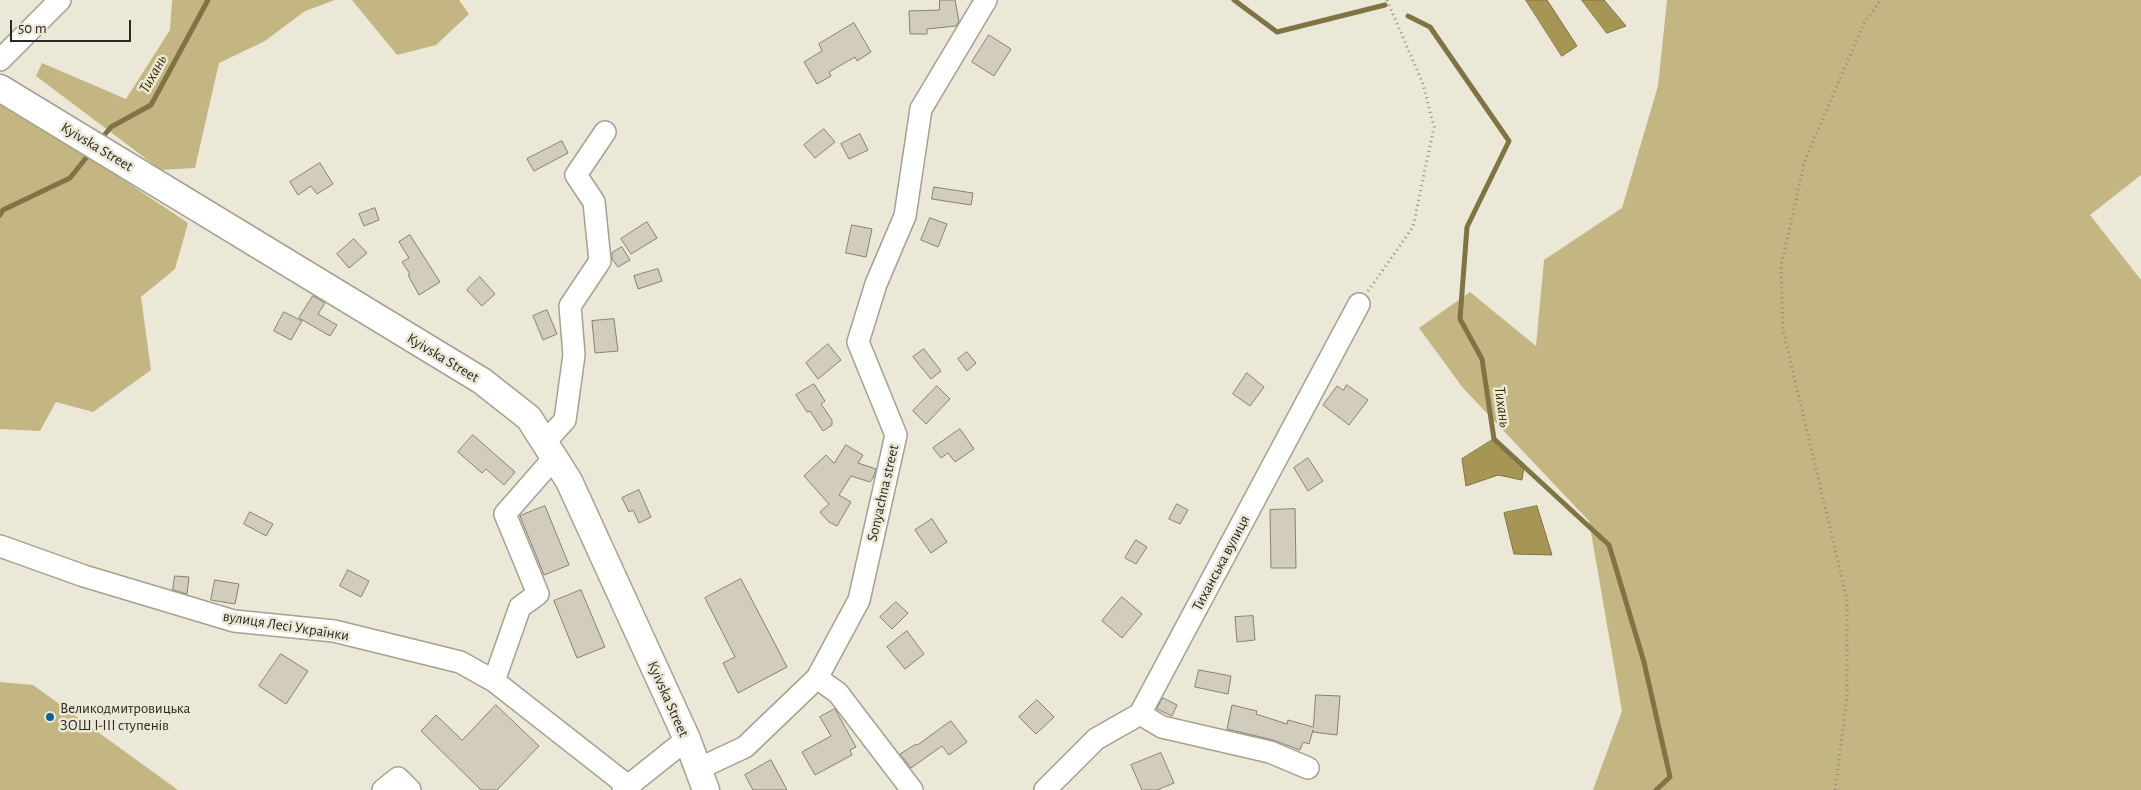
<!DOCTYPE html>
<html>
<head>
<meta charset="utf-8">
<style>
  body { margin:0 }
  #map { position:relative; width:2141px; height:790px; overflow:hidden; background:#ece8d7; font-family:"Alegreya Sans",sans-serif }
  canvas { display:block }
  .scale { position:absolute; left:10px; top:20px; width:121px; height:22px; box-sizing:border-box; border:2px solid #292821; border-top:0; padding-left:6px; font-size:15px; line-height:18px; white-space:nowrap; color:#292821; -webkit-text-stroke:4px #ece8d7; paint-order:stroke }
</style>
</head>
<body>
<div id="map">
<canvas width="2141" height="790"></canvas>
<div class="scale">50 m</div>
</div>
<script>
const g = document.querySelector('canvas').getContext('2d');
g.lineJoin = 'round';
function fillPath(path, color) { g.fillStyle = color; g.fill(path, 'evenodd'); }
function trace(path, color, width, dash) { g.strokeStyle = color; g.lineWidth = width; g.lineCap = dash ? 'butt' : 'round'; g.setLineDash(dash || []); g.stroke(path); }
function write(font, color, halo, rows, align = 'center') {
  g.font = font + ' "Alegreya Sans",sans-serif'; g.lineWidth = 5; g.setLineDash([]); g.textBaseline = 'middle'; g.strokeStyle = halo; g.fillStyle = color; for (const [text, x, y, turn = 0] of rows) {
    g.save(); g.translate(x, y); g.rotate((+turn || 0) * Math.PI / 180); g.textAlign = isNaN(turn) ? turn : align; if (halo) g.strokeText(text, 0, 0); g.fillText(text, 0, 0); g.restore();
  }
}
const green = new Path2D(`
  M172 0H335L305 11 265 41 219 63 195 168 161 170 36 76 42 63 126 99 170 30Z
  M352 0H459L469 14 436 45 397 55Z
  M1667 0H2141V175L2090 215 2141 280V790H1593L1622 711 1589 521 1463 388 1419 328 1470 292 1536 346 1544 260 1622 208 1658 86Z
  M0 102 70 144 188 223 175 269 141 297 151 370 93 412 56 402 40 431 0 429Z
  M0 682 33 685 178 790H0Z`);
const water = new Path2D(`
  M1526 0H1547L1577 46 1562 56Z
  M1582 0H1604L1626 26 1607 33Z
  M1494 439 1524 467 1522 480 1498 475 1466 486 1462 459Z
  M1537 506 1552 555 1514 554 1504 513Z`);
const stream = new Path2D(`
  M1234 0 1277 32 1385 5
  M1408 16 1430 27 1509 141 1467 227 1460 319 1482 359 1494 439 1609 545 1644 662 1670 777 1656 790
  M101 139 111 127 151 105 208 0
  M0 215 3 210 70 178 90 153`);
const building = new Path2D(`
  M940 0H955L959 21 956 26 927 29V34H910L909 11 939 10Z
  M854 23 871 52 857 61 855 57 829 72 831 76 817 84 804 62 822 51 819 44Z
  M989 35 1011 49 994 76 972 62Z
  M824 129 835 142 815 158 804 145Z
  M860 134 868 150 849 159 841 144Z
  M562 141 568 153 534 171 527 159Z
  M320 163 333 184 317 194 311 186 298 195 290 182Z
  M934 187 973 193 971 205 932 199Z
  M375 208 379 220 364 226 359 214Z
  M930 218 947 224 938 247 921 240Z
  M647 222 657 238 631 254 621 239Z
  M852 225 872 229 866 257 846 253Z
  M410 235 440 282 419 295 408 275 410 274 402 262 409 258 399 242Z
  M354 239 367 253 349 268 337 254Z
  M622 247 630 260 618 267 612 259V253Z
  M658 269 662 281 638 289 634 276Z
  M480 277 495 294 482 306 467 290Z
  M313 296 325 303 318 314 337 325 330 336 299 318Z
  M547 310 557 334 543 340 533 316Z
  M284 312 302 321 291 340 274 331Z
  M614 319 618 351 595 353 592 321Z
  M828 344 841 360 818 379 806 363Z
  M924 349 941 371 931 379 913 357Z
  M967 352 976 363 967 371 958 359Z
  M1247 373 1264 387 1250 406 1233 394Z
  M814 384 825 401 821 404 832 420V425L823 431 810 411 807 412 796 395Z
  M1347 385 1368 400 1349 425 1323 405 1337 386 1343 390Z
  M937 386 950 399 926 424 913 411Z
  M960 429 974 449 955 462 948 453 941 458 933 448Z
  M473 435 515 472 504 485 486 469 482 473 458 452Z
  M846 445 863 455 858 463 876 469 873 478 870 482 851 476 839 495 851 502 837 526 829 522 820 512 829 504 804 476 826 455 834 463Z
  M1308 458 1323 481 1308 491 1294 468Z
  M639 490 651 517 639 523 633 510 629 512 622 498Z
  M1177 504 1188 510 1180 524 1169 519Z
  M545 506 569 565 544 575 520 516Z
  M1295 509 1296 568H1271L1270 510Z
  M250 512 273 524 266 536 244 524Z
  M932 519 947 542 931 553 915 530Z
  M1136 540 1147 547 1136 564 1125 558Z
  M348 570 369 581 361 597 340 586Z
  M175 576 189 577 187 594 173 590Z
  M741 579 787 667 738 693 723 663 735 657 705 598Z
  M215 580 239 584 235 604 211 600Z
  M581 590 605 647 577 658 554 601Z
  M1122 597 1142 614 1122 638 1102 621Z
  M896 602 908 613 892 629 880 617Z
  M1253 616 1255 640 1237 642 1235 617Z
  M907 631 924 654 905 669 887 647Z
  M281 654 308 671 286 704 259 686Z
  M1199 670 1231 676 1228 694 1195 687Z
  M1316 695 1340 696 1337 735 1313 732V730L1309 744 1303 742 1300 750 1273 740 1227 729 1232 705 1257 711 1256 714 1287 724 1288 720 1313 727Z
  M1163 698 1177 705 1172 716 1157 709Z
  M1037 700 1054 717 1036 734 1019 717Z
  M496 705 539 746 497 790H481L421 731 436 715 462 740Z
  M835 709 856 747 850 750 852 755 815 775 802 752 831 736 820 717Z
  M951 721 967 742 949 755 942 746 911 768 900 754 916 744 917 745Z
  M1161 753 1174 783 1157 790H1142L1131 765Z
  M771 760 787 790H753L745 775Z`);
const path = new Path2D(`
  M1368 291 1413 227 1434 127 1423 84 1387 0
  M1835 790 1847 697V599L1783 330 1781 266 1805 160 1864 23 1881 0`);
const minor = new Path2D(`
  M0 60 60 0
  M545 442 565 420 574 355 570 306 600 261 594 202 576 175 605 132
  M0 546 84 576 234 621 334 631 460 662 494 681 628 786
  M817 678 838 693 912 790
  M494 681 520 607 538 594 505 514 554 458
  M1140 714 1162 727 1270 752 1308 768
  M698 769 745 747 817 678 859 600 896 435 858 342 876 284 905 216 921 109 986 0
  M383 790 398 778 410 790
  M623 790 687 739
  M1045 790 1096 739 1140 714 1359 304`);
const major = new Path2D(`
  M0 88 482 381 529 418 569 481 687 739 706 790`);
const markers = [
  [50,717,5,"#166093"]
];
const streetNames = [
  ["Kyivska Street",97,147,31],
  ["Kyivska Street",443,358,31],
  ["Sonyachna street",883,493,-77],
  ["Тиханська вулиця",1221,563,-62],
  ["вулиця Лесі Українки",286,626,9],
  ["Kyivska Street",668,699,66]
];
const poiNames = [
  ["Великодмитровицька",60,708],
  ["ЗОШ І-ІІІ ступенів",60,725]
];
const waterNames = [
  ["Тихань",153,74,-61],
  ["Тихань",1502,407,82]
];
fillPath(green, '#c3b682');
fillPath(water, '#a69554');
trace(water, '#807445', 1);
trace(stream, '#807445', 5);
fillPath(building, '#d1ccbb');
trace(building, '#868272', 1);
trace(minor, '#a5a191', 24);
trace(major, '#a5a191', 29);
trace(path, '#8d8b7f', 3, [1, 4]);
trace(minor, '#fff', 21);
trace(major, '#fff', 26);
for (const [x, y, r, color] of markers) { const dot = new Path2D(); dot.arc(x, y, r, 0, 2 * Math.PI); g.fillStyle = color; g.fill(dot); trace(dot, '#ece8d7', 2); }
write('15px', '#292821', '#ece8d7', streetNames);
write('15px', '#292821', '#ece8d7', poiNames, 'left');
write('italic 16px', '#403400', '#ece8d7', waterNames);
</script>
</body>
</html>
